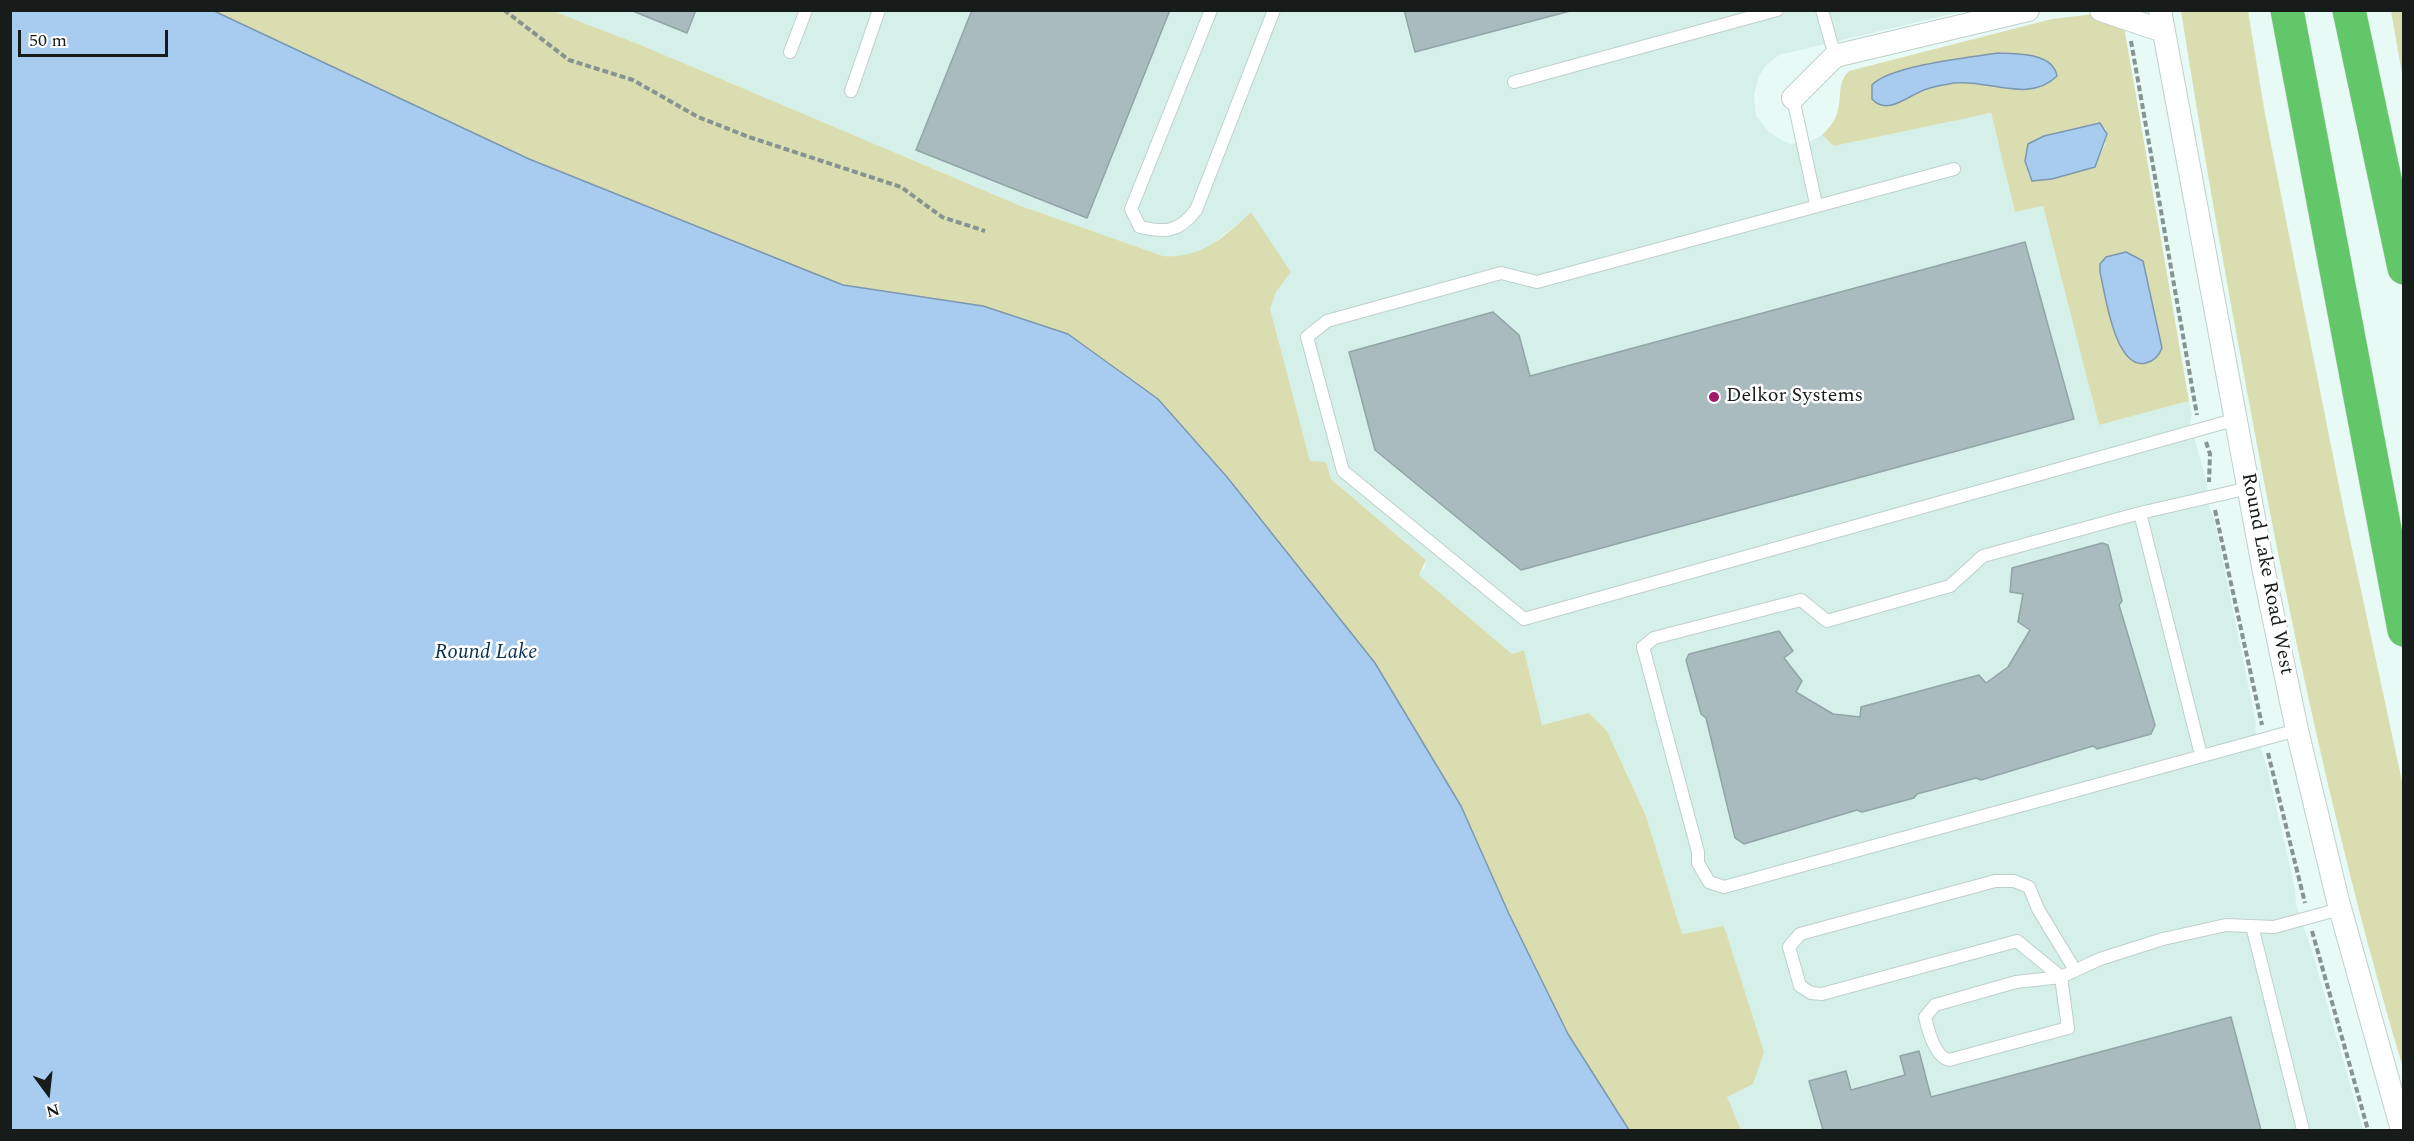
<!DOCTYPE html>
<html>
<head>
<meta charset="utf-8">
<style>
  body { margin:0 }
  #map { position:relative; width:2414px; height:1141px; overflow:hidden; background:#e7faf5; font-family:Spectral,serif }
  canvas { display:block }
  .frame { position:absolute; inset:0; border:12px solid #151c1a; pointer-events:none }
  .north { position:absolute; left:18px; top:1063px; width:60px; height:60px; -webkit-text-stroke:4px #fff; paint-order:stroke; rotate:165deg; font-size:16px; font-weight:700; line-height:24px; text-align:center; color:#151c1a }
  .north::after { content:''; display:block; margin:auto; width:21px; height:27px; background:#151c1a; clip-path:polygon(50% 0,100% 100%,50% 72%,0 100%) }
  .scale { position:absolute; left:18px; top:30px; width:150px; height:27px; box-sizing:border-box; border:3px solid #151c1a; border-top:0; padding-left:8px; font-size:18px; line-height:21px; white-space:nowrap; color:#151c1a; -webkit-text-stroke:4px #fff; paint-order:stroke }
</style>
</head>
<body>
<div id="map">
<canvas width="2414" height="1141"></canvas>
<div class="frame"></div>
<div class="north">N</div>
<div class="scale">50 m</div>
</div>
<script>
const g = document.querySelector('canvas').getContext('2d');
g.lineJoin = 'round';
function fillPath(path, color) { g.fillStyle = color; g.fill(path, 'evenodd'); }
function trace(path, color, width, dash) { g.strokeStyle = color; g.lineWidth = width; g.lineCap = dash ? 'butt' : 'round'; g.setLineDash(dash || []); g.stroke(path); }
function write(font, color, halo, rows, align = 'center') {
  g.font = font + ' Spectral,serif'; g.lineWidth = 5; g.setLineDash([]); g.textBaseline = 'middle'; g.strokeStyle = halo; g.fillStyle = color; for (const [text, x, y, turn = 0] of rows) {
    g.save(); g.translate(x, y); g.rotate((+turn || 0) * Math.PI / 180); g.textAlign = isNaN(turn) ? turn : align; if (halo) g.strokeText(text, 0, 0); g.fillText(text, 0, 0); g.restore();
  }
}
const built = new Path2D(`
  M553 11H1964L1779 55 1765 66 1758 79 1754 96 1756 116 1769 132 1783 141 1790 144 1811 141 1822 135 1834 146 1991 113 2015 212 2043 206 2099 425 2189 401 2192 414 2190 422 2206 480 2210 510 2214 518 2256 723 2255 729 2268 771 2295 889 2296 905 2311 948 2363 1130H1741L1726 1097 1753 1084 1725 926 1682 934 1646 816 1607 731 1589 713 1542 725 1524 650 1512 654 1419 575 1425 567 1426 560 1310 461 1269 309 1276 292 1291 272 1251 213 1206 249 1180 257 1163 256 1021 206 643 46Z`);
const green = new Path2D(`
  M214 11H553L643 46 1021 206 1163 256C1202 259 1225 236 1251 212L1291 272 1276 292 1270 309 1310 461 1326 462 1331 479 1426 560 1419 575 1512 654 1524 650 1542 725 1589 713 1607 731 1646 816 1682 934 1724 926 1764 1052 1753 1084 1727 1097 1741 1130H1629L1568 1034 1509 914 1461 806 1375 663 1227 477 1158 399 983 306 843 285 529 159Z
  M2119 11 2123 21 2189 401 2099 425 2043 206 2015 212 1991 113 1834 146 1822 135C1851 109 1831 88 1849 71L2052 19ZM1998 53 2026 55 2056 71 2057 75C2031 103 1996 81 1963 83 1937 83 1915 94 1892 106L1885 76 1944 61ZM2100 123 2106 129 2105 144 2095 167 2053 179 2029 176 2025 161 2028 144 2044 136Z
  M2181 11H2248L2265 114 2344 511 2403 786V1068C2337 846 2289 619 2247 391 2223 264 2201 138 2181 11Z
  M2391 11H2403V79Z`);
const water = new Path2D(`
  M10 11H214L529 159 843 285 983 306 1068 334 1158 399 1227 477 1375 663 1461 806 1509 914 1568 1034 1629 1130H11Z
  M1998 53C2016 54 2053 52 2057 76 2028 104 1990 79 1954 83 1945 85 1935 86 1927 89 1909 94 1888 117 1872 99V85C1889 66 1970 57 1998 53Z
  M2100 123 2107 134 2095 167 2052 179 2032 181 2025 161 2028 144 2044 136Z
  M2126 252 2143 261 2162 348C2159 356 2154 361 2146 363 2115 371 2105 293 2100 272V264L2106 257Z`);
const building = new Path2D(`
  M630 10H696L687 33Z
  M972 10H1170L1087 218 916 150Z
  M1404 10H1574L1415 52Z
  M2025 242 2074 419 1521 570 1375 450 1349 352 1493 312 1519 335 1530 376Z
  M2102 543 2108 545 2122 601 2119 605 2155 725 2151 734 2097 749 2093 746 1981 780 1976 778 1917 794 1914 798 1862 812 1857 810 1744 844 1735 838 1706 718 1701 714 1686 660 1689 654 1779 631 1793 651 1784 658 1802 681 1796 692 1833 714 1860 717 1861 707 1979 675 1986 683 2008 667 2030 630 2018 622 2023 594 2010 592 2012 568Z
  M2231 1017 2261 1130H1823L1809 1081 1846 1071 1851 1090 1905 1075 1900 1056 1919 1051 1931 1097Z`);
const path = new Path2D(`
  M504 10 569 60 633 80 698 117 749 137 901 187 942 217 985 231
  M2131 41 2197 415
  M2206 442 2210 454 2209 482
  M2215 510 2262 725
  M2268 753 2305 903
  M2312 931 2368 1130`);
const lane = new Path2D(`
  M1211 10 1131 209 1140 227C1166 233 1179 232 1196 210L1274 10
  M1822 10 1835 56
  M790 52 806 10
  M1514 82 1777 10
  M851 91 879 10
  M1793 98 1816 204
  M1954 169 1537 282 1501 273 1327 321 1307 337 1343 471 1524 619 2237 419
  M2249 488 2140 513 1983 556 1950 586 1827 621 1801 600 1654 638 1643 647 1698 852V863L1709 882 1724 887 2297 730
  M2140 513 2201 755
  M2252 926 2303 1130
  M2075 970 2038 909 2029 887 2014 881H1995L1800 934 1789 947 1800 986 1811 993 1822 994 2017 941 2061 977 2068 1028 1949 1060C1935 1057 1928 1030 1925 1017L1935 1005 2016 982 2061 977 2100 959 2163 939 2226 925 2274 927 2340 909`);
const street = new Path2D(`
  M2101 10 2163 31
  M2160 10 2264 572 2297 730 2338 901 2402 1130
  M1793 98 1835 56 2028 10`);
const highway = new Path2D(`
  M2287 10 2404 630
  M2349 10 2404 268`);
const markers = [
  [1714,397,6,"#9f1967"]
];
const poiNames = [
  ["Delkor Systems",1726,397]
];
const streetNames = [
  ["Round Lake Road West",2266,574,79]
];
const waterNames = [
  ["Round Lake",486,654]
];
fillPath(built, '#d4f0e9');
fillPath(green, '#daddb0');
fillPath(water, '#a8ccf0');
trace(water, '#7c97b0', 1.5);
fillPath(building, '#a9bbbf');
trace(building, '#92a4a8', 1.5);
trace(lane, '#bed0cc', 14);
trace(street, '#bed0cc', 24);
trace(highway, '#d5d6d6', 34);
trace(path, '#869390', 4, [6, 3]);
trace(lane, '#fff', 12);
trace(street, '#fff', 22);
trace(highway, '#61c768', 33);
for (const [x, y, r, color] of markers) { const dot = new Path2D(); dot.arc(x, y, r, 0, 2 * Math.PI); g.fillStyle = color; g.fill(dot); trace(dot, '#fff', 2); }
write('20px', '#151c1a', '#fff', poiNames, 'left');
write('20px', '#151c1a', '#fff', streetNames);
write('italic 21px', '#073153', '#fff', waterNames);
</script>
</body>
</html>
